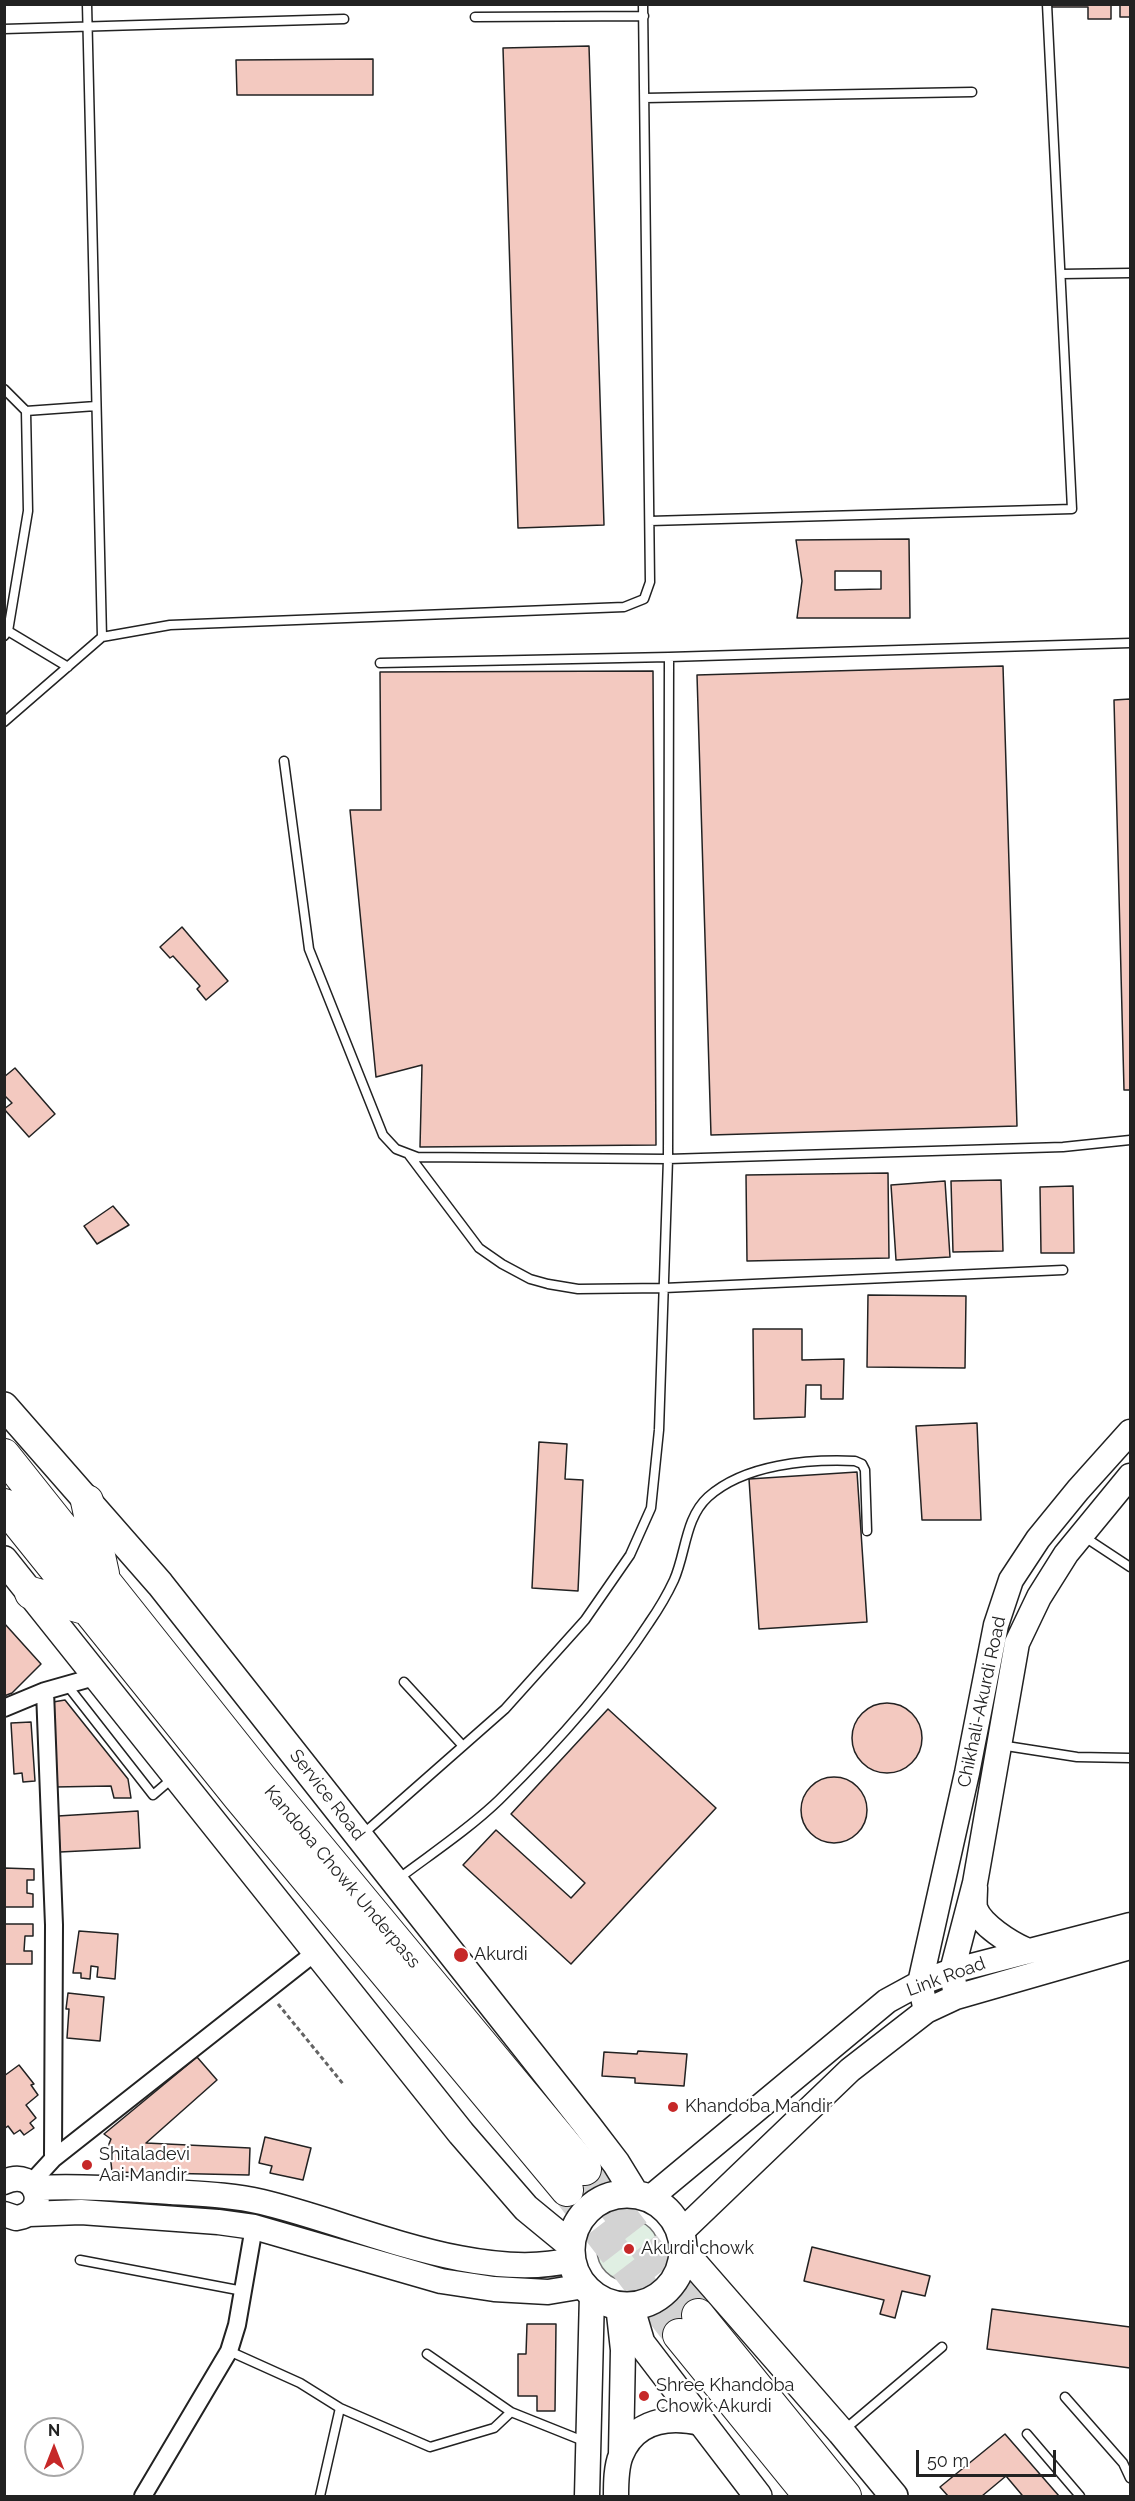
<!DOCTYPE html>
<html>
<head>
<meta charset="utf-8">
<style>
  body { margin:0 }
  #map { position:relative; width:1135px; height:2501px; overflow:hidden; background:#fff; font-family:Raleway,sans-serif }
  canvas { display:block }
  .frame { position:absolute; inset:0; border:6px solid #222; pointer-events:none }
  .north { position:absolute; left:24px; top:2417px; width:60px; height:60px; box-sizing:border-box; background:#fff; border:2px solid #a7a7a7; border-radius:50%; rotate:0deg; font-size:16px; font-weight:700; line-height:24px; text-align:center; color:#222 }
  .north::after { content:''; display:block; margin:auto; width:21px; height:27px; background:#c62828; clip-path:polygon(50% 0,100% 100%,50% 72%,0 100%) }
  .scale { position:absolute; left:916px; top:2450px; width:140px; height:27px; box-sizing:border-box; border:3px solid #222; border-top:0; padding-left:8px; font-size:18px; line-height:21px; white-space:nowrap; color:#222; -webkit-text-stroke:4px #fff; paint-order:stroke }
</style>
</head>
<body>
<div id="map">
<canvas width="1135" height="2501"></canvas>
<div class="frame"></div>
<div class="north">N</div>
<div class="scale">50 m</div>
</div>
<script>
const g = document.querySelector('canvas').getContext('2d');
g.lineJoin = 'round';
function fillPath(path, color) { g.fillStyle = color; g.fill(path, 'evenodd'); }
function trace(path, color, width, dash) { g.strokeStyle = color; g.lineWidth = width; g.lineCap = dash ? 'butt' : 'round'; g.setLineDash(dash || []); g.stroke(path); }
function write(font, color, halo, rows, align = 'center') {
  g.font = font + ' Raleway,sans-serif'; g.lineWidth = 4.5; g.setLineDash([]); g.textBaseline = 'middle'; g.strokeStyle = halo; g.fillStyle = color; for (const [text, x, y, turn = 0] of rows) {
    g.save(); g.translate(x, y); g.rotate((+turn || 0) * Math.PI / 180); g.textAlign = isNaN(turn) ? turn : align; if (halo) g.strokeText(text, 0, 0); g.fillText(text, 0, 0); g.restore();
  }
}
const green = new Path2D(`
  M597 2250a31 31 0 1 1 62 0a31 31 0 1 1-62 0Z`);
const building = new Path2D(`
  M1052 4H1111V19H1088V7H1052Z
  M1120 4H1130V17H1120Z
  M589 46 604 525 518 528 503 48Z
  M373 59V95H237L236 60Z
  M909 539 910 618H797L802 581 796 540ZM835 571H881V589L835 590Z
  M1003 666 1017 1126 711 1135 697 675Z
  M653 671 656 1145 420 1147 422 1065 376 1077 350 810H381L380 672Z
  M1130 699V1090H1124L1114 700Z
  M182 927 228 981 206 1000 197 989 200 986 173 956 170 958 160 947Z
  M15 1068 55 1114 29 1137 4 1109 12 1103 4 1095V1077Z
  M888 1173 889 1258 747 1261 746 1175Z
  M1001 1180 1003 1251 953 1252 951 1181Z
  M945 1181 950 1257 896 1260 891 1185Z
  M1073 1186 1074 1253H1041L1040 1187Z
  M113 1206 129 1225 97 1244 84 1226Z
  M868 1295 966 1296 965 1368 867 1367Z
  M753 1329H802V1360L844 1359 843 1399H821V1385H806L805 1417 754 1419Z
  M977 1423 981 1520H922L916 1426Z
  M539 1442 567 1444 565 1479 583 1480 578 1591 532 1588Z
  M857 1472 867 1622 759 1629 749 1479Z
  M4 1623 41 1664 12 1693 4 1696Z
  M65 1700 128 1779 131 1798H114L111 1786 55 1787 53 1702Z
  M852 1738a35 35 0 1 1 70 0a35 35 0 1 1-70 0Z
  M608 1709 716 1808 571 1964 463 1865 496 1830 571 1898 585 1883 511 1814Z
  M31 1722 35 1781 23 1782 22 1773 14 1774 11 1723Z
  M801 1810a33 33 0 1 1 66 0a33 33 0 1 1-66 0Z
  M138 1811 140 1848 60 1852 58 1816Z
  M4 1868 34 1869V1880H27V1893L33 1894V1907H5L4 1919Z
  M4 1924H33V1936H25L24 1951H32V1964H4Z
  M79 1931 118 1934 115 1979 97 1977 98 1967 91 1966 90 1979 81 1978V1973H73Z
  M68 1993 104 1997 100 2041 67 2038 69 2009H66Z
  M638 2051 687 2054 684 2086 635 2083V2078L602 2076 604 2052 637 2054Z
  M197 2057 217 2080 146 2143 250 2148 249 2175 112 2172 109 2144 111 2139 104 2134Z
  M19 2065 34 2084 31 2085 38 2095 26 2105 36 2118 30 2123 34 2128 24 2135 20 2130 14 2134 8 2126 4 2129V2076Z
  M265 2137 311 2148 303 2180 270 2173 272 2166 259 2163Z
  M812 2247 930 2276 925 2296 902 2291 895 2318 880 2314 884 2300 804 2281Z
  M992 2309 1130 2327V2368L987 2349Z
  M527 2324H556L555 2411H537V2396H518V2354H526Z
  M1005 2434 1059 2496H1020L1022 2495 1006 2476 982 2496H948L940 2487Z`);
const highwayTunnel = new Path2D(`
  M585 2169 698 2315
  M567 2190 679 2335`);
const path = new Path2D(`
  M278 2004 344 2085`);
const lane = new Path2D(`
  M87 4 102 637
  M475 17 644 16
  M4 29 344 19
  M645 98 972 92
  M1061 274 1130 273
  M4 389 26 411 28 511 8 631 4 636
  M26 411 96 406
  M650 521 1072 509 1047 4
  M8 631 68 667
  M380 663 669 657 1130 643
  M4 722 102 637 170 625 624 607 644 599 650 582 643 4
  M284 761 309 949 383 1135 396 1149 417 1157 668 1159 1063 1147 1130 1140
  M409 1155 479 1248 502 1264 530 1279 548 1284 578 1289 664 1288 1063 1270
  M1083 1536 1130 1567
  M404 1682 463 1746
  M67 1685 153 1795 174 1777
  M1000 1745 1077 1757 1130 1758
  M363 1834 505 1709 585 1620 630 1555 651 1508 659 1430 668 1159 669 657
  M398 1879C431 1854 469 1829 499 1800 552 1748 608 1686 649 1623 658 1610 667 1595 674 1580 686 1553 685 1518 708 1497 745 1464 808 1459 855 1461L862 1464 865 1470 867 1531
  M80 2260 243 2291
  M229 2351 300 2383 340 2408 430 2447 494 2428 511 2412
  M427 2354 511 2412 586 2442
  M1065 2397 1123 2463 1130 2478
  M844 2430 942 2347
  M1027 2434 1080 2496
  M320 2496 340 2408`);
const street = new Path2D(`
  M45 1691 54 1925 53 2159
  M4 1708 45 1691 98 1676
  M31 2183 53 2159 317 1951
  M143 2496 229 2351 237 2325 254 2227`);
const secondary = new Path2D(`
  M975 1888C975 1894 974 1902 975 1908 981 1925 1010 1943 1026 1950
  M956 1997 952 1971 975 1883 1017 1643 1039 1597 1066 1554 1130 1476
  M926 2011 920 1983 967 1773 996 1625 1011 1580 1038 1539 1078 1490 1130 1432
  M4 2182C38 2166 51 2214 16 2218L4 2214
  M35 2188C81 2186 125 2189 171 2192 201 2194 232 2195 262 2202 355 2224 476 2283 572 2260
  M650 2198 887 2001 920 1983 952 1971 1130 1925
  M29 2214 81 2212 218 2222 254 2227 441 2281 494 2289 548 2292 584 2286
  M681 2232 850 2070 926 2011 956 1997 1130 1947
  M618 2305 623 2350 621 2454
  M587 2496 592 2294
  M616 2496C616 2483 616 2467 621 2455 635 2420 669 2416 701 2423`);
const primary = new Path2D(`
  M4 1406 160 1584 587 2125 616 2163 635 2194
  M4 1560 461 2133 526 2208 571 2245
  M571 2250a56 56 0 1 1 112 0a56 56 0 1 1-112 0Z
  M683 2251 841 2432 894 2496
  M630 2306 641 2343 758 2496`);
const highway = new Path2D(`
  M4 1455 261 1778 585 2169
  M87 1501 103 1574
  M4 1505 239 1797 567 2190
  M31 1593 88 1609
  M698 2315 845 2496
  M679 2335 810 2496`);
const markers = [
  [461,1955,8,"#c62828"],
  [673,2107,6,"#c62828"],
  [87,2165,6,"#c62828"],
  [629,2249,6,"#c62828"],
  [644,2396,6,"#c62828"]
];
const streetNames = [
  ["Chikhali-Akurdi Road",982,1702,-78],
  ["Service Road",327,1795,52],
  ["Kandoba Chowk Underpass",342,1877,50],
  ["Link Road",946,1977,-20]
];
const poiNames = [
  ["Akurdi",474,1955],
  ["Khandoba Mandir",685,2107],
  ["Shitaladevi",99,2155],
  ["Aai Mandir",99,2176],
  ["Akurdi chowk",641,2249],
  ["Shree Khandoba",656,2386],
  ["Chowk Akurdi",656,2407]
];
fillPath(green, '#e0efe3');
trace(green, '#6f6f6f', 1.5);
fillPath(building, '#f3c9c0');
trace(building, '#222', 1.5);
trace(highwayTunnel, '#d3d3d3', 32, [32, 16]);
trace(lane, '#222', 11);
trace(street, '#222', 20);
trace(secondary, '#222', 27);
trace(primary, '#222', 30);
trace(highway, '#222', 34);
trace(path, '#646464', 3, [4.5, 3]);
trace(lane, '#fff', 8);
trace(street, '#fff', 16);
trace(secondary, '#fff', 24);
trace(primary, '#fff', 27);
trace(highway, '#fff', 32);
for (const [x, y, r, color] of markers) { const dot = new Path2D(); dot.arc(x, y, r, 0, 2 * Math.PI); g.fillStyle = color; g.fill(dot); trace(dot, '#fff', 2); }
write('18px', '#222', '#fff', streetNames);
write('18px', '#222', '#fff', poiNames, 'left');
</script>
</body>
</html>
